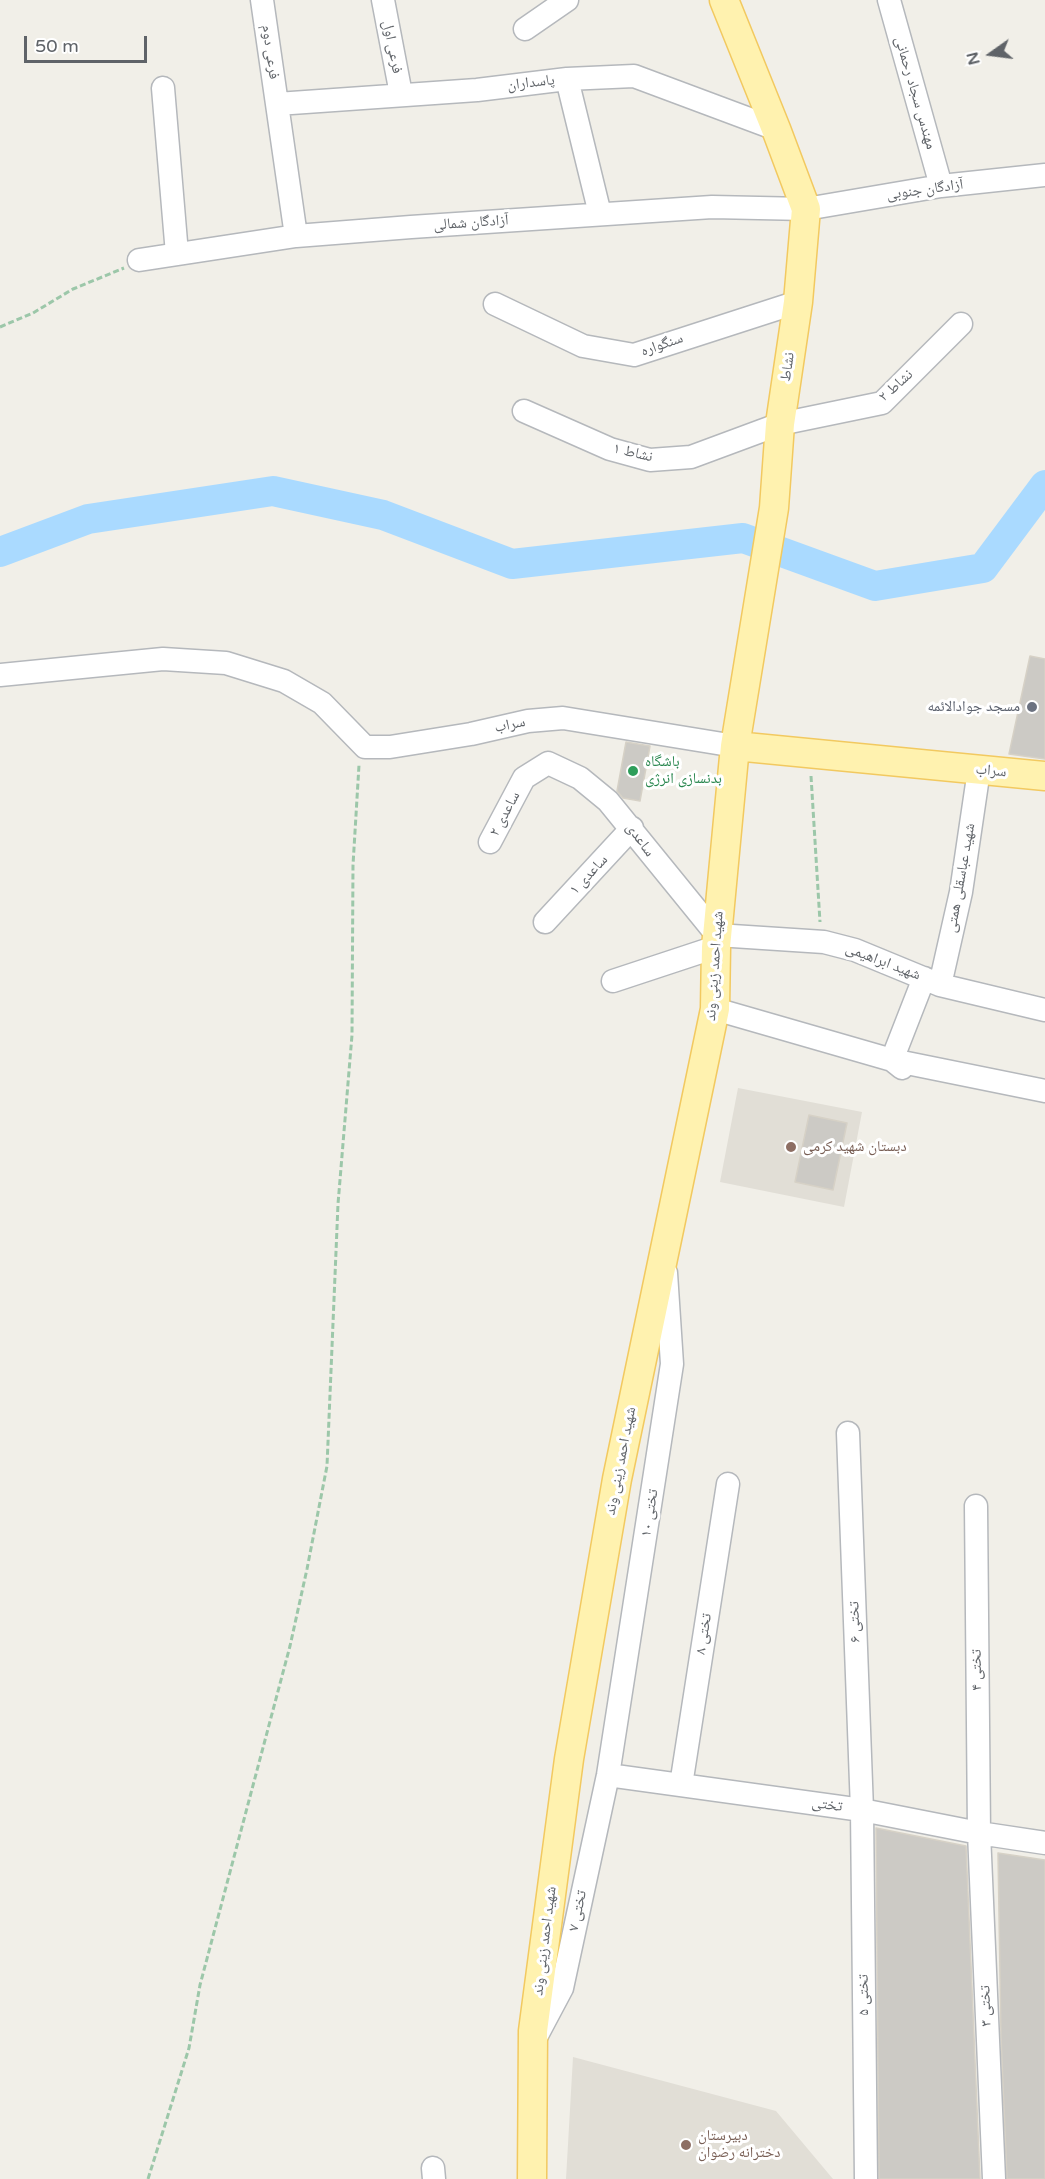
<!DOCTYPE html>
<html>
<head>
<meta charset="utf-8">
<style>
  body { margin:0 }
  #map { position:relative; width:1045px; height:2179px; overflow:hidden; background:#f1efe8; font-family:"Varela Round",sans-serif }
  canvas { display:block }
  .north { position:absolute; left:961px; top:24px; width:60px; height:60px; -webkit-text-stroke:4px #fff; paint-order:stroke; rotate:256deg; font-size:16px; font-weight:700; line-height:24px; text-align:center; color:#5f6368 }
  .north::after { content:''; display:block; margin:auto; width:21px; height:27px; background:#5f6368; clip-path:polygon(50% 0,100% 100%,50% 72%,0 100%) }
  .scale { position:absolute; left:24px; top:36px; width:123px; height:27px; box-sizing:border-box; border:3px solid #5f6368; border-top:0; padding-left:8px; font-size:18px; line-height:21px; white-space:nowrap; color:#5f6368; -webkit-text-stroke:4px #fff; paint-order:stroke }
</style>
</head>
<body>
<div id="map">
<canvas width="1045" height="2179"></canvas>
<div class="north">N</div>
<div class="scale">50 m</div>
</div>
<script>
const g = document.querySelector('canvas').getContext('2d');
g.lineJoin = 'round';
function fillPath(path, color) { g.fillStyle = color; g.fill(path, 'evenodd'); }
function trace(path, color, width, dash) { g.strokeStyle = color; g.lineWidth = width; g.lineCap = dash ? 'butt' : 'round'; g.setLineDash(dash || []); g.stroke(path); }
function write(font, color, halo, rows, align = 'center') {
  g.font = font + ' "Varela Round","Noto Naskh Arabic",sans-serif'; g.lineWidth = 6; g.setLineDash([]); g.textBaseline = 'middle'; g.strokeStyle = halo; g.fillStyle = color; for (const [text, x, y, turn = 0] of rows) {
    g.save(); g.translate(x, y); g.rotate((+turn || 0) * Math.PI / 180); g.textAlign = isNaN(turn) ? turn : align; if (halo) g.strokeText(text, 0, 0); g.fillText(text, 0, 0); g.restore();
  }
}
const education = new Path2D(`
  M738 1088 862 1112 844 1207 720 1182Z
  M573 2057 776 2111 833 2179H566Z`);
const river = new Path2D(`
  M0 552 88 519 273 491 383 515 512 564 743 538 875 586 983 568 1045 485`);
const building = new Path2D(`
  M1030 656 1045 659V759L1009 754Z
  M626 742 650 746 640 801 623 798 617 791Z
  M809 1115 847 1123 833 1190 795 1182Z
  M876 1828 966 1846 980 2179H879Z
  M998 1853 1045 1860V2179H1007L1001 2037Z`);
const path = new Path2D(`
  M0 327 33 313 73 289 124 268
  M811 776 820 922
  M148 2179 189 2048 200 1985 290 1646 307 1569 327 1466 338 1204 352 1035 353 865 359 765`);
const minor = new Path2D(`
  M262 0 296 236
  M383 0 401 94
  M889 0 941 186
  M525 29 567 0
  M567 79 600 214
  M163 88 177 254
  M277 104 477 90 567 79 634 76 776 129
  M139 260 296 236 411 227 712 207 806 209 941 186 1045 175
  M495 304 583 346 634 355 798 302
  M524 411 610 449 650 460 691 457 780 424 882 403 961 324
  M0 675 163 659 226 663 284 681 322 703 365 747H390L471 734 528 721 563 718 735 746
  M490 842 524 778 548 763 580 778 608 801 717 935 824 942 855 950 940 985 1045 1010
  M545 922 632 828
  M613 981 716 947
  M940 985 961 892 979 770
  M715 1009 892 1060 1045 1091
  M902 1068 892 1060 924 978
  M848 1433 862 1810 866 2179
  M976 1506 979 1833 994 2179
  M608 1775 862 1810 979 1833 1045 1843
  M681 1785 728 1484
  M536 2037 562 1988 608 1775 672 1364 666 1273
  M433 2168 434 2179`);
const major = new Path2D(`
  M735 746 1045 776
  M532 2179 533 2031 569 1759 617 1479 715 1009 716 947 735 746 774 508 780 424 798 302 806 209 776 129 724 0`);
const markers = [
  [1032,707,6,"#6b7280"],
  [633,771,6,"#2e9e5b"],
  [791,1147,6,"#8d6e63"],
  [686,2145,6,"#8d6e63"]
];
const streetNames = [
  ["فرعی اول",392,47,79],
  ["فرعی دوم",270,52,82],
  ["پاسداران",531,83,-7],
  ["مهندس سجاد رحمانی",915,93,74],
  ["آزادگان جنوبی",925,190,-8],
  ["آزادگان شمالی",471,223,-4],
  ["سنگواره",662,345,-19],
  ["نشاط",788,367,-82],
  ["نشاط ۲",896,386,-42],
  ["نشاط ۱",633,453,13],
  ["سراب",510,725,-12],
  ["سراب",991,771,5],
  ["ساعدی ۲",505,814,-62],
  ["ساعدی",640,840,54],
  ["ساعدی ۱",589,875,-47],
  ["شهید عباسقلی همتی",961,878,-80],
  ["شهید ابراهیمی",883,962,21],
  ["شهید احمد زینی وند",715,966,-86],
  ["شهید احمد زینی وند",621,1461,-79],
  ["تختی ۱۰",650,1513,-81],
  ["تختی ۶",855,1622,-92],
  ["تختی ۸",704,1634,-81],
  ["تختی ۴",977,1670,-91],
  ["تختی",827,1805,8],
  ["تختی ۷",578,1911,-78],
  ["شهید احمد زینی وند",545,1941,-83],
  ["تختی ۵",864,1995,-91],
  ["تختی ۳",986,2006,-92]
];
const worshipNames = [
  ["مسجد جوادالائمه",1020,707]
];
const leisureNames = [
  ["باشگاه",645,762],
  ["بدنسازی انرژی",645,779]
];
const educationNames = [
  ["دبستان شهید کرمی",803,1147],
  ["دبیرستان",698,2136],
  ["دخترانه رضوان",698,2153]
];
fillPath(education, '#e1ded6');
trace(river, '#aadaff', 30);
fillPath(building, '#cccac5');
trace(building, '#d6d1c6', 1.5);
trace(minor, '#b5b8bc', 25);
trace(major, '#f2c960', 31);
trace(path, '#9cc7a9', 3, [6, 3]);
trace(minor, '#fff', 22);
trace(major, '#fff2af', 28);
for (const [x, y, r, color] of markers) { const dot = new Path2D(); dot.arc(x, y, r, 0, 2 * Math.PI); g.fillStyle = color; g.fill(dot); trace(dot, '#fff', 2); }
write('15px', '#5f6368', '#fff', streetNames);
write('15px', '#5b616d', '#fff', worshipNames, 'right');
write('15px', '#27864d', '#fff', leisureNames, 'left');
write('15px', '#785e54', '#fff', educationNames, 'left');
</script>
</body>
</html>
